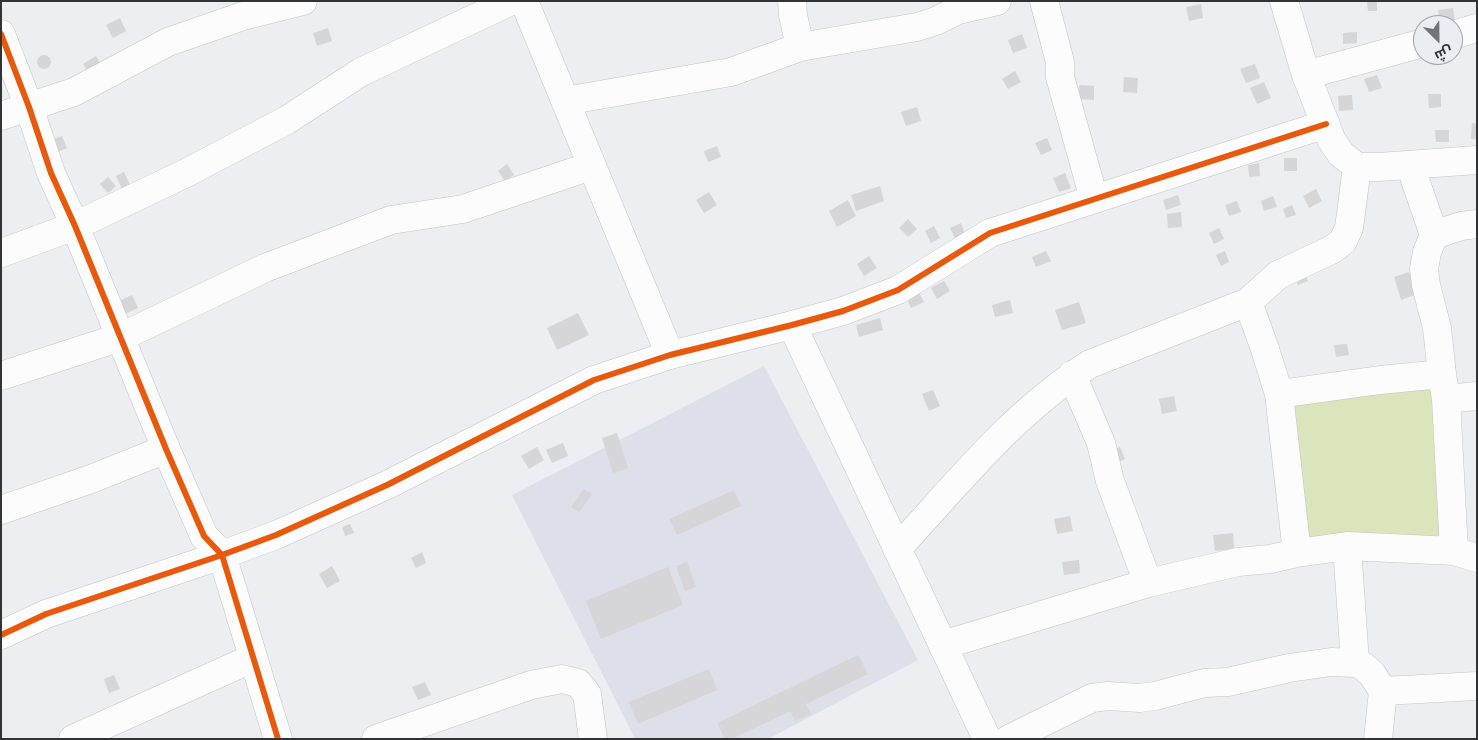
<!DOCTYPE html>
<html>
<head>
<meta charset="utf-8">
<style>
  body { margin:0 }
  #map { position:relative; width:1478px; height:740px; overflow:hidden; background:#edeef2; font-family:Signika,Cairo,sans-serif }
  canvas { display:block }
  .frame { position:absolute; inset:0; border:2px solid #323335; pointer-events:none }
  .north { position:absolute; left:1413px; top:15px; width:50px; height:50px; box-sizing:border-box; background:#ecedf3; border:1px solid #a2a3a7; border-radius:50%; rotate:157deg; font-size:14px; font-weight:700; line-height:20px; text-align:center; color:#323335 }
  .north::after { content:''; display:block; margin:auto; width:18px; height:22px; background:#737477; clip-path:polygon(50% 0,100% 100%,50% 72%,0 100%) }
</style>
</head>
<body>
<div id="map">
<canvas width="1478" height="740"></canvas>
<div class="frame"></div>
<div class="north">ش</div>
</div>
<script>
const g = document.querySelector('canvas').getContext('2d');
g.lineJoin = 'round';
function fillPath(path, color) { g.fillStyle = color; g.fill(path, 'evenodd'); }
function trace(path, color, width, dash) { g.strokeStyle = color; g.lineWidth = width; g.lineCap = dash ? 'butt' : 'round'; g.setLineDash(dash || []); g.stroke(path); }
const built = new Path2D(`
  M764 366 918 660 768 739H635L512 495Z`);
const green = new Path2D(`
  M1436 384 1445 535 1304 543 1289 398Z`);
const building = new Path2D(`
  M1367 1H1377V11H1368Z
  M1201 4 1203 18 1189 21 1186 7Z
  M1453 8 1455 22 1440 24 1438 10Z
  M120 18 126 31 113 38 106 25Z
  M328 28 332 41 317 46 313 33Z
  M1357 32V43L1343 44V33Z
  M1022 34 1027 48 1013 53 1008 40Z
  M37 62a7 7 0 1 1 14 0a7 7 0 1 1-14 0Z
  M96 56 103 68 90 75 83 64Z
  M1255 64 1260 78 1246 83 1240 69Z
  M1015 71 1021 82 1008 89 1002 79Z
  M1377 75 1382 88 1369 92 1364 79Z
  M1124 77 1138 78 1137 93 1123 92Z
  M1264 82 1271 98 1257 104 1250 88Z
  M1079 85 1094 86V100L1079 99Z
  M1428 94H1441V107L1429 108Z
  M1352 95 1353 110 1339 111 1338 96Z
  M917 107 921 121 906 126 901 112Z
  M1472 123 1477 124V139H1471Z
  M1435 130H1449V142H1436Z
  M62 136 67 148 53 154 49 141Z
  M1047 138 1052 150 1041 155 1035 143Z
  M717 146 721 157 708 162 704 151Z
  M1284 158H1297V171H1284Z
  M1259 163 1260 176 1249 177 1248 165Z
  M507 164 514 175 505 181 498 171Z
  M124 172 130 185 122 189 116 176Z
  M1065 173 1071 188 1059 192 1053 178Z
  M108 177 116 186 108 193 100 184Z
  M880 186 884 201 856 211 851 195Z
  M1316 189 1322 201 1309 208 1303 196Z
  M709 192 717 205 704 213 696 200Z
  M1178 195 1181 205 1166 210 1163 200Z
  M1273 196 1277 207 1264 211 1261 201Z
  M848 200 856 216 837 227 829 211Z
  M1237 201 1241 212 1229 216 1225 205Z
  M1292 205 1296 215 1286 218 1283 209Z
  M1181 212 1182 227 1168 228 1167 214Z
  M908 219 917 229 908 237 899 228Z
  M961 223 965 234 955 238 950 228Z
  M934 226 940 238 931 243 925 231Z
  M1219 228 1224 239 1214 244 1209 233Z
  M1046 251 1051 261 1036 267 1032 257Z
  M1225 251 1229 262 1221 266 1216 255Z
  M869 256 877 268 864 276 857 264Z
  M1304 271 1308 281 1298 285 1294 275Z
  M1409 272 1417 294 1401 300 1394 277Z
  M944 281 950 291 937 299 931 288Z
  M919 292 924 302 911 308 906 297Z
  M132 295 138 308 125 314 119 301Z
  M1010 300 1013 313 995 317 992 305Z
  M1079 302 1086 323 1062 330 1055 310Z
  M578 313 589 335 557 350 547 328Z
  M880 318 883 330 859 337 856 325Z
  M1347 344 1349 355 1336 357 1334 345Z
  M933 390 940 406 929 411 922 394Z
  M1174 396 1177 411 1162 414 1159 399Z
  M617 433 628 468 613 473 602 438Z
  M563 443 568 456 552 463 546 450Z
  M537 447 544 460 529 469 521 456Z
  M1120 447 1125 459 1114 464 1109 451Z
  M584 489 592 494 579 512 571 507Z
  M734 490 741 506 677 535 669 519Z
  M1070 516 1073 531 1057 534 1054 519Z
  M350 524 354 533 345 536 342 527Z
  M1233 533 1234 549 1215 551 1213 535Z
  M422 552 426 563 416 568 411 558Z
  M1079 560 1080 573 1064 575 1062 562Z
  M687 562 696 587 685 591 676 566Z
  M332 566 340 581 327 588 319 574Z
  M668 567 683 605 601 639 586 601Z
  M858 655 868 674 806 704 811 714 795 721 790 711 732 739H725L717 723Z
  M709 669 717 690 638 724 629 702Z
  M114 675 120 689 109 693 104 679Z
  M425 682 431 695 418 700 412 687Z`);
const minor = new Path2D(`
  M524 1 670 355
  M792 1 793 15 800 47
  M1044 1 1060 62V77L1094 199
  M1284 1 1306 75 1332 141 1341 154 1357 167H1379L1477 160
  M1 34 29 107 51 173 75 226 166 449 204 536 222 555 278 739
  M1453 35 1477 28
  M1306 75 1423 43
  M565 101 731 72 800 47 917 27 936 21 958 10 997 1
  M1 116 74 92 168 42 243 16 303 1
  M1410 165 1434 235 1427 252 1424 269 1426 285 1437 328 1442 374 1446 399 1454 551
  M1434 235 1461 226 1477 224
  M1 253 75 226 186 173 287 120 361 72 511 1
  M1248 302 1265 349 1279 394 1297 553
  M792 325 987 739
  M1072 375 1101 443 1110 481 1148 583
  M1 376 121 337 265 268 391 220 463 209 591 166
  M1279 394 1380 380 1442 374
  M1446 399 1477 396
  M1 510 91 479 166 449
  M1347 546 1355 663
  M897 549C957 484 1015 411 1090 364L1248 302 1278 275 1333 249 1343 241 1349 228 1357 167
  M1 635 46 614 222 555 276 535 387 485 594 380 670 355 792 325 843 311 898 290 990 233 1326 124
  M943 645 1148 583 1238 562 1270 559 1297 553 1347 546 1454 551 1477 558
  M1383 691 1477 686
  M73 739 253 658
  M376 739 531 685 562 679 578 683 587 694 593 739
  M1009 739 1092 698 1108 696 1140 698 1155 696 1204 683 1228 682 1289 668 1331 662 1355 663 1363 666 1372 674 1383 691 1378 739`);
const cycleway = new Path2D(`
  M1 34 29 107 51 173 75 226 166 449 204 536 222 555 278 739
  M1 635 46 614 222 555 276 535 387 485 594 380 670 355 792 325 843 311 898 290 990 233 1326 124`);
fillPath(built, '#dde0e8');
fillPath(green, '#dbe5bb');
fillPath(building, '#d6d5d7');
trace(minor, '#c3c4c7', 29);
trace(minor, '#fcfcfd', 28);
trace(cycleway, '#e8590c', 6);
</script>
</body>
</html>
